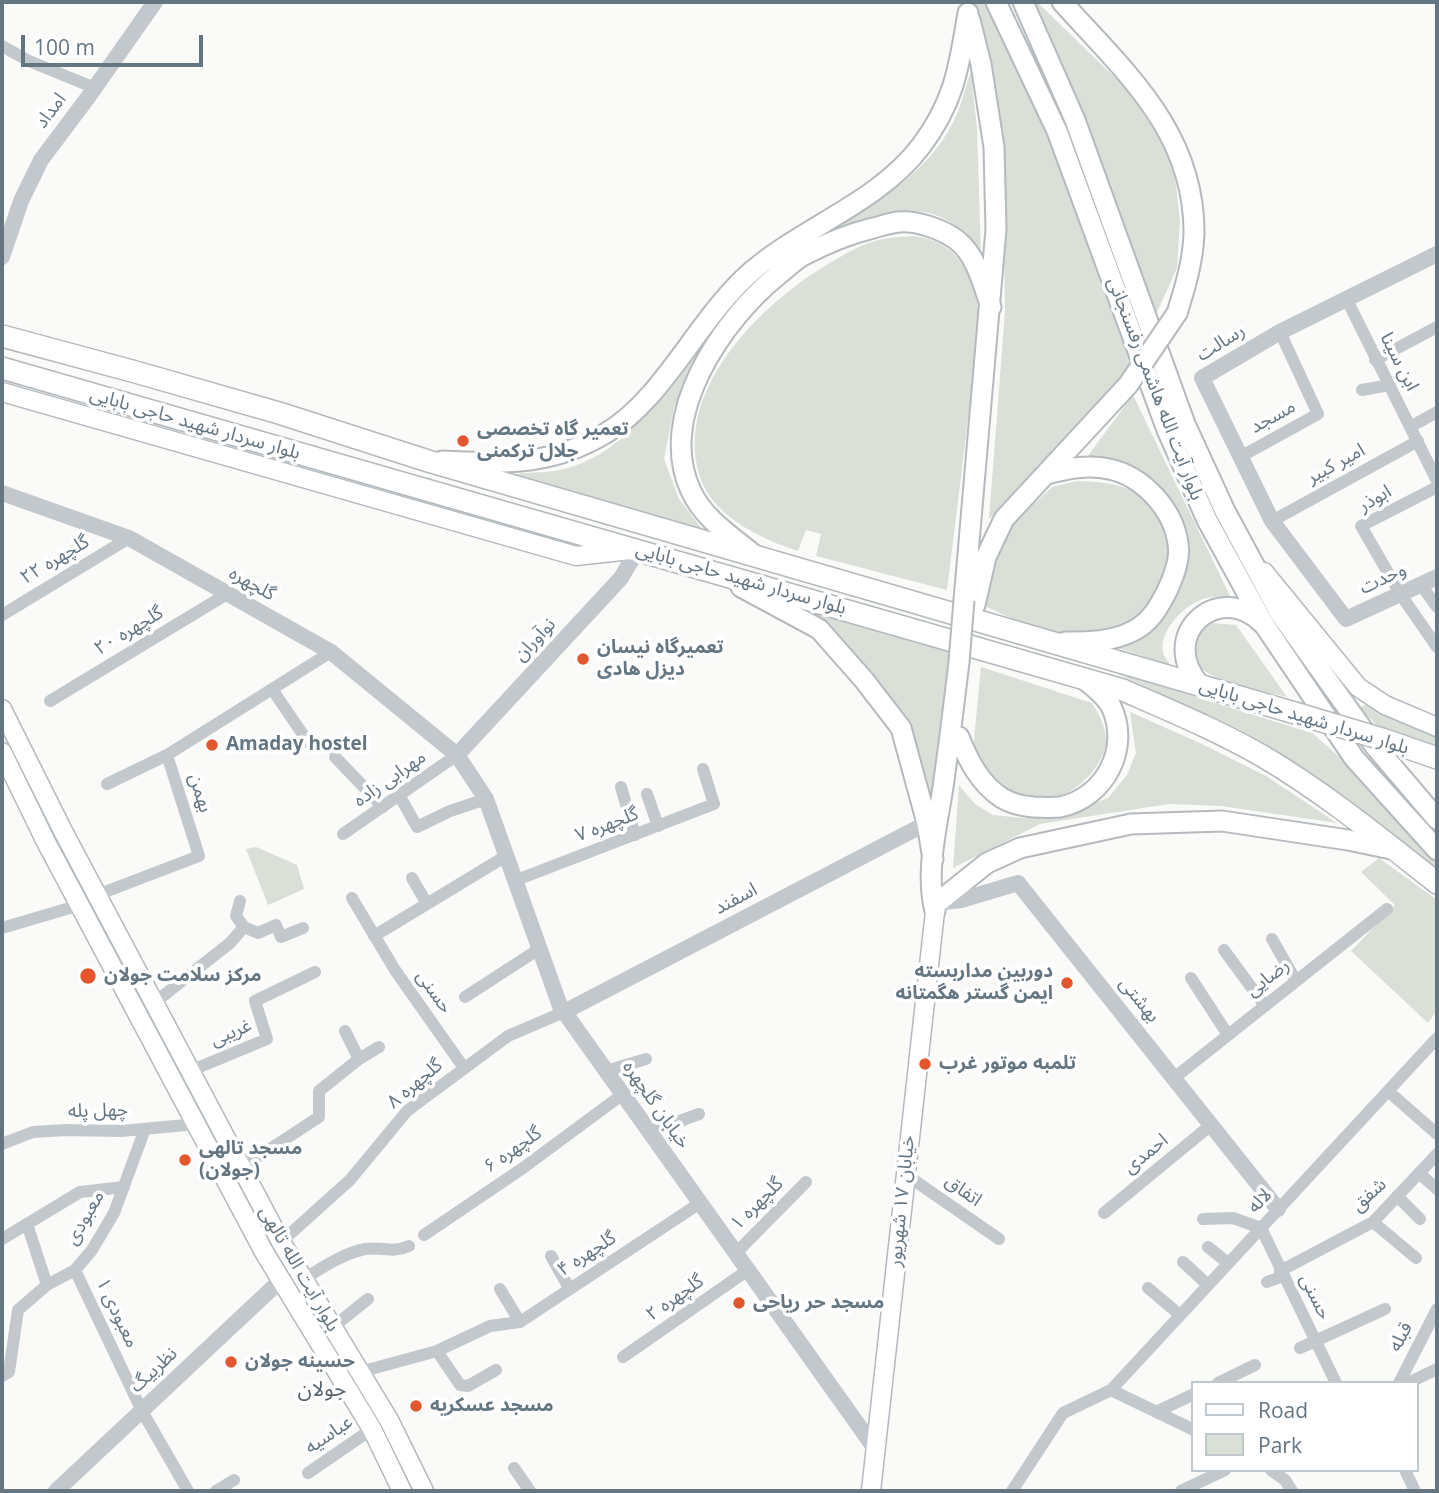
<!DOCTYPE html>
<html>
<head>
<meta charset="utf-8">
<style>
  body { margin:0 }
  #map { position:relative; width:1439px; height:1493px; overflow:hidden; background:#fafaf8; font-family:"Open Sans",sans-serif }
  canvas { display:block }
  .frame { position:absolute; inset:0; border:4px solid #657683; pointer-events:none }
  .legend { position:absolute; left:1191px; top:1381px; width:228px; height:91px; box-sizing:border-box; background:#fff; border:2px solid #c1c8cd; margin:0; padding:9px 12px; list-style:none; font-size:21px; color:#657683 }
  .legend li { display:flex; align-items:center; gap:14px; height:35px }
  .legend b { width:35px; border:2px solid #c1c8cd }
  .scale { position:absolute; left:21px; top:35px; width:182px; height:32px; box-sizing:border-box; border:4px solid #657683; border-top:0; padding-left:9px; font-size:21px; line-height:24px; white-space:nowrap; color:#657683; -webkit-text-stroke:5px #fff; paint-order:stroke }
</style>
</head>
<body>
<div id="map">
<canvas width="1439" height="1493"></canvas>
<div class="frame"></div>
<ul class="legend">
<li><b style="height:9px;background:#fff"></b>Road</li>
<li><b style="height:19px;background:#dadfd7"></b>Park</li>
</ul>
<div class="scale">100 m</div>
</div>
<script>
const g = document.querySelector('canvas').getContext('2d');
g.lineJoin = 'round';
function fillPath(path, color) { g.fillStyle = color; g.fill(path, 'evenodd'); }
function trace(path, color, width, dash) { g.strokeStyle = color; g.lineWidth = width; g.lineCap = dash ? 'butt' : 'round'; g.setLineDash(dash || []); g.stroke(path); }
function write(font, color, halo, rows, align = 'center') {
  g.font = font + ' "Open Sans","Noto Sans Arabic",sans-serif'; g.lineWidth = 7; g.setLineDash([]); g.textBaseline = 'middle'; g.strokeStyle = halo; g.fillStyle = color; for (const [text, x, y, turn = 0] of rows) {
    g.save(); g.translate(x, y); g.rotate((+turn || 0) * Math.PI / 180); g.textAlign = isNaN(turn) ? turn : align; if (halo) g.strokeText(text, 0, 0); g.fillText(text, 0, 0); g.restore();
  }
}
const green = new Path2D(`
  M969 2H994L1141 363 1044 472 989 519 1005 311 1002 146Z
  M1031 2H1037L1128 90 1163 144 1175 175 1180 222 1177 268 1154 319Z
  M971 71 977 129 981 256C974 247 968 237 960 230 921 194 867 217 824 232 879 200 931 174 958 112 963 99 966 84 971 71Z
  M913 236C920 237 927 238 934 241 966 253 978 292 980 323L947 590 816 556 821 534 806 530 798 551C764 540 716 518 702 482 668 394 761 304 828 264 840 257 853 249 866 244 881 238 897 237 913 236Z
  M703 345 674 409 664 459 679 499 702 529 514 474C531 472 552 473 568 468 629 450 665 391 703 345Z
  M1133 395 1231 598C1221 597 1213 596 1203 599 1184 605 1156 633 1164 655 1166 659 1168 661 1170 665L1115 647C1123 643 1133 641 1141 637 1162 625 1193 582 1185 556 1182 545 1164 521 1157 510 1133 472 1136 460 1087 457Z
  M1077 481C1095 482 1117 482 1134 492 1176 518 1180 572 1149 608 1129 631 1082 641 1054 634 1033 630 1004 614 984 606L1002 533 1052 487Z
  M689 565 959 644 938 836 905 736 833 638Z
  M1212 623 1236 625 1287 697C1257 689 1221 686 1197 665 1193 642 1192 637 1212 623Z
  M981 667 1092 703C1099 714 1108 731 1106 744 1102 768 1076 794 1051 798 1040 799 1025 796 1014 792 996 785 985 772 972 759Z
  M1112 671 1312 733 1351 767 1437 862V876L1293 762 1238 729Z
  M1370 703 1394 720 1437 737V750L1380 731 1372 720 1358 708Z
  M1130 712 1202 744 1266 776 1337 823 1221 806 1169 804 1040 824 953 868 959 785 975 804 993 815 1023 818 1066 814 1108 798 1127 775 1136 753Z
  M256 847 297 865 304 889 268 905 246 849Z
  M1379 858 1437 900V1010L1428 1023 1351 951 1395 905 1361 872Z`);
const minor = new Path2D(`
  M2 46 29 61 95 88
  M1346 298 1437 481
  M1375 360 1437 327
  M1362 390 1390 385
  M1410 427 1437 412
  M1240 457 1318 414 1280 332
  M1437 487 1361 526 1401 595 1437 647
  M1272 521 1418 441
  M1421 585 1437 607
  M2 615 129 538
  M272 689 308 742
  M50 701 227 594
  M335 757 383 807
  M107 784 167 755 331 652
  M621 787 635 835
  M647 794 658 826
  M399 795 417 827 450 811 486 799
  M343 834 457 755
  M412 878 427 904
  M514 881 714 804 703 769
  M97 895 199 856 167 755
  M352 898 395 970 464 1068
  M244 927 258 933 276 925 281 937 303 928
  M2 928 80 905
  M374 936 506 856
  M1272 939 1296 981
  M1224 950 1265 1006
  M1191 978 1228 1035
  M465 997 539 949
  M154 1003 230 943 244 927 236 916 240 901
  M359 1059 379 1047
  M190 1071 267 1039 255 1001 315 972
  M606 1071 646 1059
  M1174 1078 1387 909
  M1388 1091 1437 1134
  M650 1132 699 1114
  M2 1144 33 1132 66 1130 121 1131 197 1124
  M241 1168 319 1117V1091L359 1059 345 1031
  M1419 1173 1437 1189
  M905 1174 999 1239
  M1397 1196 1420 1219
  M1104 1213 1211 1125
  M1203 1219 1233 1218 1261 1228 1336 1383
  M1373 1222 1416 1258
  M27 1224 47 1285
  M424 1235 523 1168 623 1094
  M2 1239 80 1192 124 1187
  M281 1242 350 1180 407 1111 508 1036 564 1012
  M1208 1247 1228 1263
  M736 1253 806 1182
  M551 1256 569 1288
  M1183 1262 1208 1285
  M75 1270 142 1411 188 1491
  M1280 1271 1373 1222 1437 1154
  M304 1279C321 1268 344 1253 365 1249 383 1246 391 1254 409 1246
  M1267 1282 1283 1276
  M1148 1288 1180 1315
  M500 1289 520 1322
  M333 1327 368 1299
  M1300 1348 1385 1309
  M437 1351 460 1385 468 1386 496 1370
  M623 1357 748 1270
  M360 1372 437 1351 490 1326 520 1322 700 1203
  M2 1376 9 1372 18 1310 47 1285 75 1270 92 1250 114 1213 145 1129
  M1218 1383 1255 1365
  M1399 1383 1437 1309
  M1408 1383 1437 1369
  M1111 1390 1192 1429
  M1156 1412 1192 1395
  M514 1468 530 1491
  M1271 1470 1285 1480 1292 1491
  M1405 1470 1415 1491
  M308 1473 372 1429
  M216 1491 234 1480
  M1012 1491 1063 1413 1111 1390 1437 1038
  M1181 1491 1225 1470`);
const tertiary = new Path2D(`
  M1437 254 1280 332 1202 378 1272 521 1346 619 1437 577
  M2 257 21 201 41 160 89 96 155 2
  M2 493 129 538 331 652 457 755 486 799 560 1006 876 1450
  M457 755 621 578 638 549
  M937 903 961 900 1018 883 1278 1209
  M564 1012 927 823
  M56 1491 281 1280`);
const secondary = new Path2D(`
  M2 392 576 556 630 550
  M1264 572 1358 687 1385 705 1437 727
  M2 709 64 833 281 1242 389 1420 424 1491
  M2 752 46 842 264 1252 372 1429 402 1491
  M871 1491 935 911`);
const primary = new Path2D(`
  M996 2 1057 131 1167 430 1207 520 1265 626 1354 758 1437 850
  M1023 2 1075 120 1185 424 1225 511 1281 615 1374 745 1437 819
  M1062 2C1125 72 1195 132 1194 234 1193 261 1185 288 1177 313
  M442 461C504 463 550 467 606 433 663 400 699 317 751 272 804 226 878 203 921 146 955 101 959 66 968 13
  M1046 474C1066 469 1088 464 1109 469 1143 476 1174 510 1178 544 1181 561 1172 581 1165 595 1157 610 1149 623 1133 631 1112 642 1088 642 1065 642
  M753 554C730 535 704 519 691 491 656 416 722 320 778 275 787 268 795 260 804 255 825 244 849 234 873 228 881 226 890 223 898 222 917 220 944 230 958 241 977 257 983 285 991 307
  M741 587 819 629 864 680 901 728 927 823 933 859
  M964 600 996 229 994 147 981 64 970 20
  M975 605 986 557 1004 519 1128 385
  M1200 685C1156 635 1219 580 1262 623
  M959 737C968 760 980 784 1002 798 1010 803 1023 806 1033 807 1041 807 1051 808 1060 807 1105 798 1131 748 1111 706 1105 695 1094 687 1084 679
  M937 903 987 863 1020 848 1131 824 1222 821 1348 840 1396 850
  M935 911C925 872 937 827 943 787 949 745 954 704 959 662`);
const trunk = new Path2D(`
  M2 336 132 371 279 413 428 461 1295 713
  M2 368 1123 690C1171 711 1219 731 1264 757 1325 793 1381 839 1437 883
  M1382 739 1437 758`);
const primaryBridge = new Path2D(`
  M1128 385 1177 313
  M959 662 964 600`);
const trunkBridge = new Path2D(`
  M1295 713 1382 739`);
const markers = [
  [463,441,7,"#e4572e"],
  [583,659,7,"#e4572e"],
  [212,745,7,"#e4572e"],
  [88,976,9,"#e4572e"],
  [1067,983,7,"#e4572e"],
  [925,1064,7,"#e4572e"],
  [185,1160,7,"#e4572e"],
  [739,1303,7,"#e4572e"],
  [231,1362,7,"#e4572e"],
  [416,1406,7,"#e4572e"]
];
const streetNames = [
  ["امداد",51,111,-53],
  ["رسالت",1221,343,-32],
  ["ابن سینا",1399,362,63],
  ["بلوار آیت الله هاشمی رفسنجانی",1155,389,69],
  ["مسجد",1273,417,-29],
  ["بلوار سردار شهید حاجی بابایی",195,424,16],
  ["امیر کبیر",1336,464,-29],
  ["ابوذر",1375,499,-30],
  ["گلچهره ۲۲",55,560,-31],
  ["بلوار سردار شهید حاجی بابایی",741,579,16],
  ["وحدت",1383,579,-25],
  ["گلچهره",252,584,29],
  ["گلچهره ۲۰",129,631,-31],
  ["نوآوران",535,640,-47],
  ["بلوار سردار شهید حاجی بابایی",1304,717,17],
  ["مهرابی زاده",390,779,-35],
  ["بهمن",200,793,73],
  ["گلچهره ۷",607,825,-21],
  ["اسفند",736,899,-28],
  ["رضایی",1268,978,-38],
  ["حسنی",434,992,55],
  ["بهشتی",1139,1000,51],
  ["غریبی",231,1033,-23],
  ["گلچهره ۸",415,1084,-40],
  ["خیابان گلچهره",656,1105,55],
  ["چهل پله",98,1111,-1],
  ["گلچهره ۶",513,1150,-35],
  ["احمدی",1146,1154,-39],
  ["اتفاق",963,1191,35],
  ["شفق",1369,1195,-42],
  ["خیابان ۱۷ شهریور",902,1201,-84],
  ["لاله",1260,1201,-47],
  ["گلچهره ۱",757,1204,-45],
  ["معبودی",85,1218,-60],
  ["گلچهره ۴",587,1254,-33],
  ["بلوار آیت الله تالهی",299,1269,60],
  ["حسنی",1315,1297,64],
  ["گلچهره ۲",675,1298,-35],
  ["معبودی ۱",117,1313,65],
  ["قبله",1401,1337,-63],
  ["نظربیگ",154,1370,-43],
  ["عباسیه",329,1435,-34]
];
const poiNames = [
  ["تعمیر گاه تخصصی",477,430],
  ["جلال ترکمنی",477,452],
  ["تعمیرگاه نیسان",597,648],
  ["دیزل هادی",597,670],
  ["Amaday hostel",226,745],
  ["دوربین مداربسته",1053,972,"right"],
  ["ایمن گستر هگمتانه",1053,994,"right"],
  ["مرکز سلامت جولان",104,976],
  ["تلمبه موتور غرب",939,1064],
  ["مسجد تالهی",199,1149],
  ["(جولان)",199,1171],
  ["مسجد حر ریاحی",753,1303],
  ["حسینه جولان",245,1362],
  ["مسجد عسکریه",430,1406]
];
const neighbourhoodNames = [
  ["جولان",322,1390]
];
fillPath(green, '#dadfd7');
trace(secondary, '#b3babf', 21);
trace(primary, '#b5babe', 23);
trace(trunk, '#b4b9bd', 24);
trace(minor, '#c3c8cc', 12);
trace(tertiary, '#c3c8cc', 16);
trace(secondary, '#fff', 18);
trace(primary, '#fff', 19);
trace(trunk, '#fff', 21);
trace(primaryBridge, '#b5babe', 23, []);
trace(trunkBridge, '#b4b9bd', 24, []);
trace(primaryBridge, '#fff', 19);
trace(trunkBridge, '#fff', 21);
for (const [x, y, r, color] of markers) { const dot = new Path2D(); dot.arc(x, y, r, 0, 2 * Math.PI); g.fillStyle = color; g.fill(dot); trace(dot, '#fff', 2.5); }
write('19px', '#657683', '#fff', streetNames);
write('bold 19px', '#657683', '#fff', poiNames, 'left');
write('21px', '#57646e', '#fff', neighbourhoodNames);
</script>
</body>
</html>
